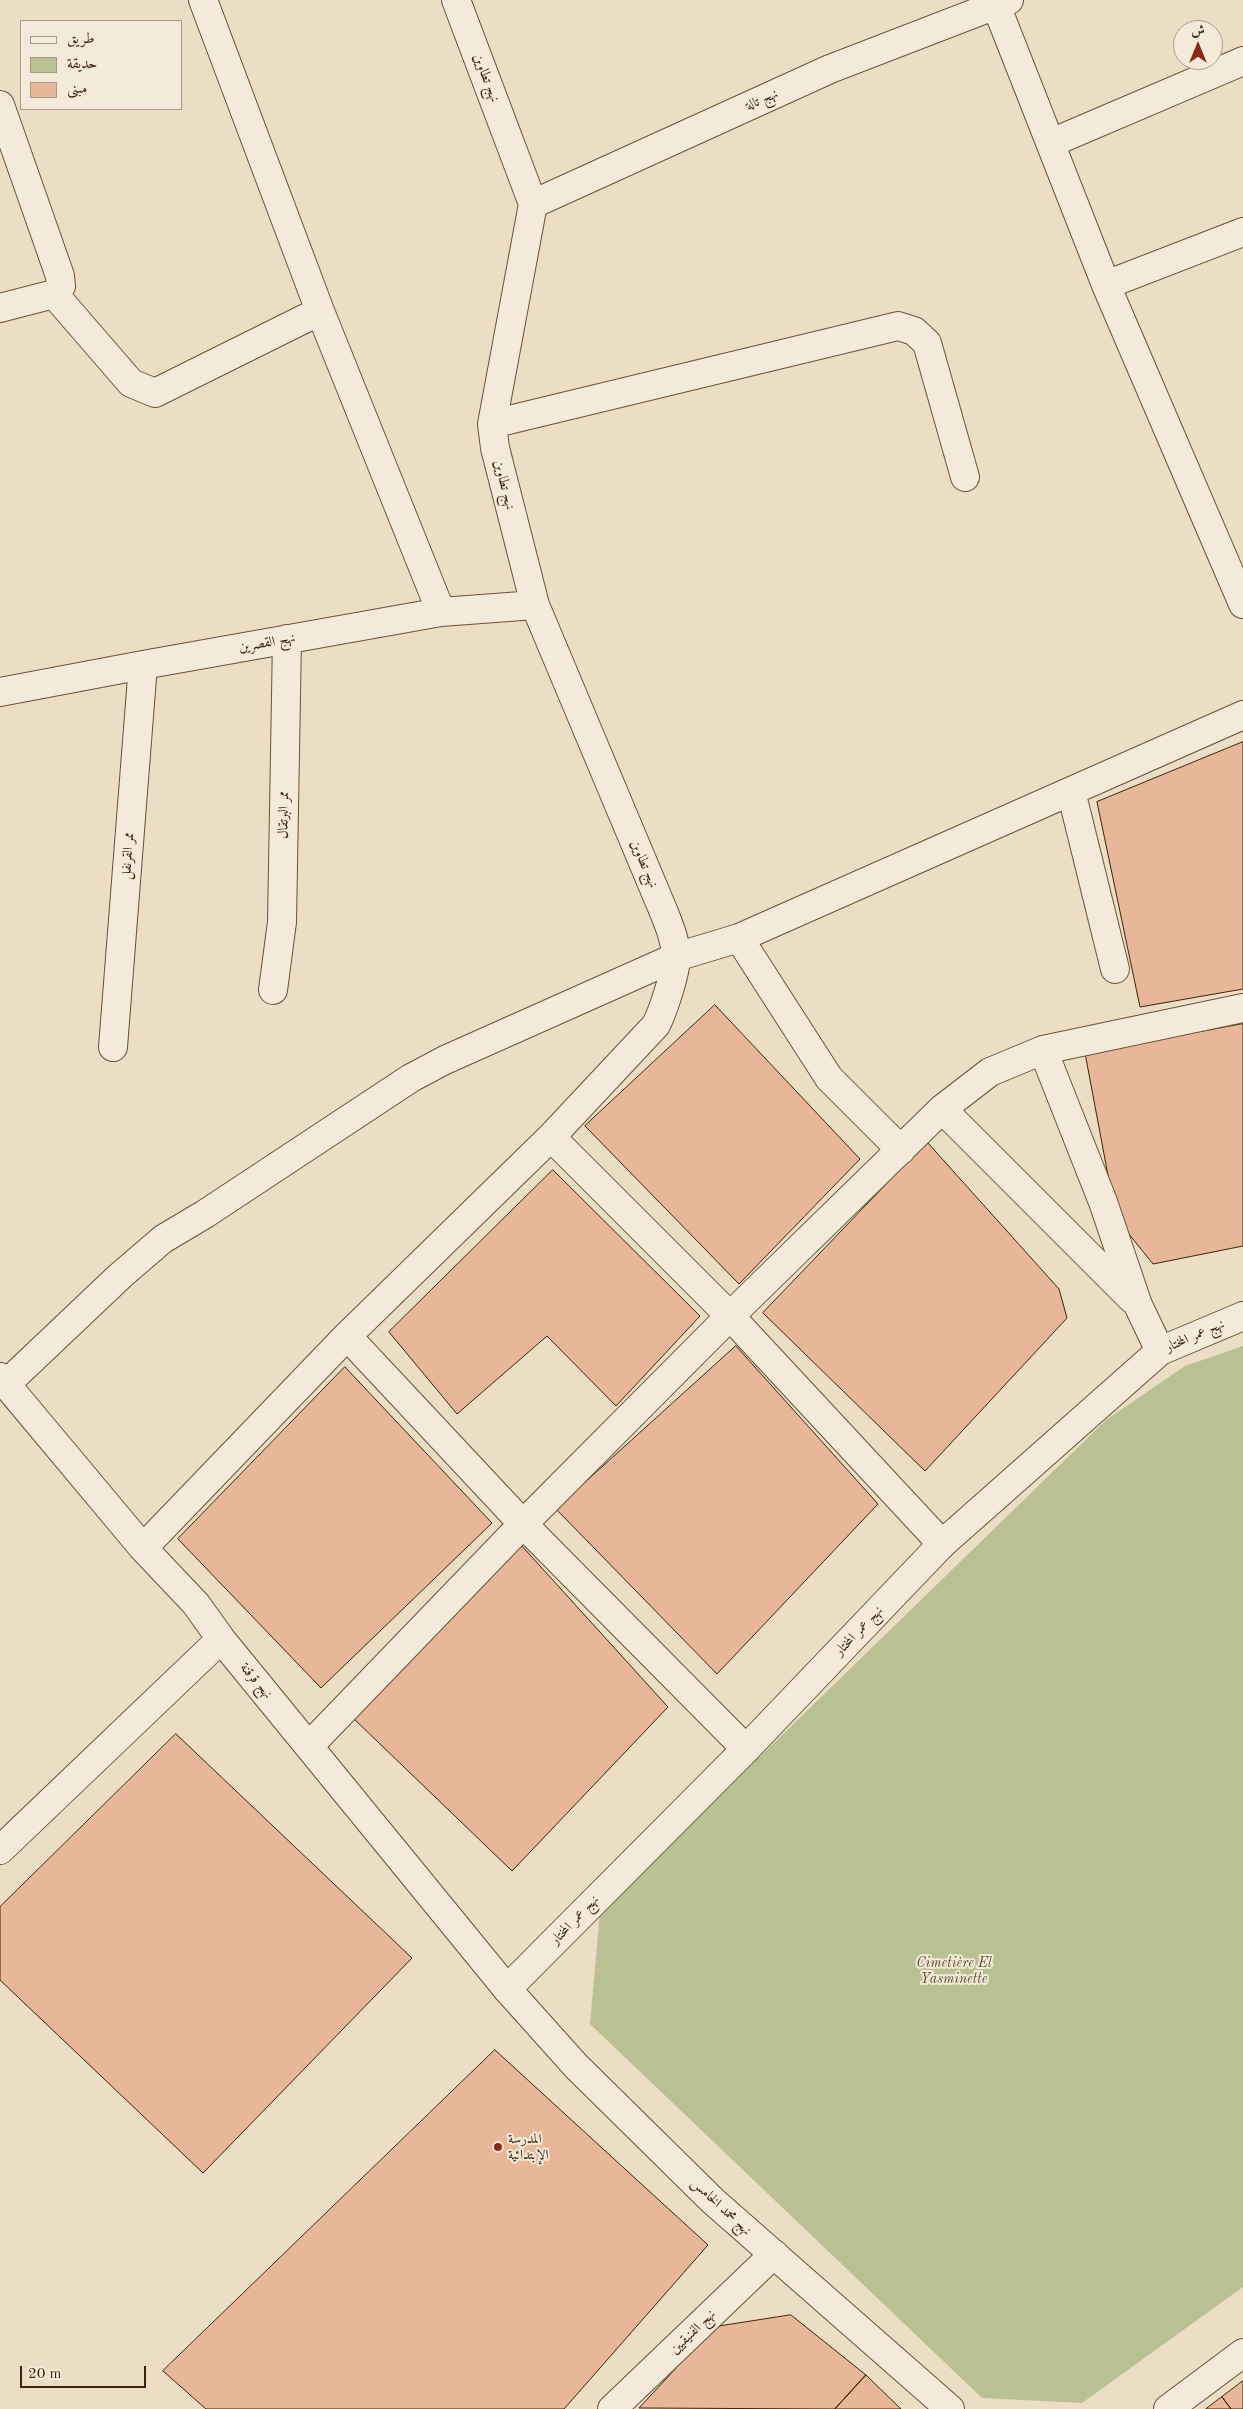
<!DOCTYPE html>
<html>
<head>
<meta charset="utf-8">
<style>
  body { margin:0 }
  #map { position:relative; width:1243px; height:2409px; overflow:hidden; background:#ecdec4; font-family:"Old Standard TT",Amiri,serif }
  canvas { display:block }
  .legend { position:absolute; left:20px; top:20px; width:162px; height:90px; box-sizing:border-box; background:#f3ead9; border:1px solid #aa9a87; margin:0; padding:6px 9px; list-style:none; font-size:15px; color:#3d230b }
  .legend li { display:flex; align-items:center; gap:10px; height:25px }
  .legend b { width:25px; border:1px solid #aa9a87 }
  .north { position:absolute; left:1173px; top:20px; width:50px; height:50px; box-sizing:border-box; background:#f3ead9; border:1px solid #aa9a87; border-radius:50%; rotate:0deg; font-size:14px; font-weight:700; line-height:20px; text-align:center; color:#3d230b }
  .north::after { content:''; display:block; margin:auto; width:18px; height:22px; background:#8f2418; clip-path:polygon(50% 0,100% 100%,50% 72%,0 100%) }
  .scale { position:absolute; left:20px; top:2366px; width:126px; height:22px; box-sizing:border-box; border:2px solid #3d230b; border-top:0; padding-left:6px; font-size:15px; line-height:18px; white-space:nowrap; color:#3d230b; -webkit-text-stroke:4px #f3ead9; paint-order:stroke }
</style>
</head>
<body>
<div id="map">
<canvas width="1243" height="2409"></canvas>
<ul class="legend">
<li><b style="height:6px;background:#f3ead9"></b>طريق</li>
<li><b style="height:14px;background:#b9c194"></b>حديقة</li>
<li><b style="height:14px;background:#e8b799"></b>مبنى</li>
</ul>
<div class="north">ش</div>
<div class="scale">20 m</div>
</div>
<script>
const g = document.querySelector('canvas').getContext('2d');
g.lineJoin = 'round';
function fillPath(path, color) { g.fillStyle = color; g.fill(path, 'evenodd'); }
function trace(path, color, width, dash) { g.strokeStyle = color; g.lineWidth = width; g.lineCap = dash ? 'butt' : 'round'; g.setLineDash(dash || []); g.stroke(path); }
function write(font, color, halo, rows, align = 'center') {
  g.font = font + ' "Old Standard TT",Amiri,serif'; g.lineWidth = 4; g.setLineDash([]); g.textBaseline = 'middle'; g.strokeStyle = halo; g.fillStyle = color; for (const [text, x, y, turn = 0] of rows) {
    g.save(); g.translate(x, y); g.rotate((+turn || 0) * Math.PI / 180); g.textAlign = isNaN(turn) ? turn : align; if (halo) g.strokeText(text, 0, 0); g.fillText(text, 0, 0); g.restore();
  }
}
const green = new Path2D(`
  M1243 1346V2287L1082 2403 982 2398 590 2024 600 1912 1106 1420 1185 1366Z`);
const building = new Path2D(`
  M1243 742V989L1140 1007 1097 802Z
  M715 1005 860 1159 739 1284 585 1126Z
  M1243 1024V1246L1153 1264 1116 1218 1085 1053Z
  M927 1142 1059 1289 1067 1318 925 1471 763 1313Z
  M553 1170 700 1316 616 1406 547 1336 457 1414 389 1332Z
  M736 1346 878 1504 717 1674 556 1509Z
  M345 1367 492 1523 321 1688 178 1539Z
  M521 1545 668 1707 512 1871 352 1717Z
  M176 1734 412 1958 203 2173 0 1980V1907Z
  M495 2050 708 2245 564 2409H206L163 2371Z
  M791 2315 866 2375 835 2409 639 2408 714 2327Z
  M866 2375 901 2409H835Z
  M1243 2381V2409H1231L1222 2397Z
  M1222 2397 1231 2409H1206Z`);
const minor = new Path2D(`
  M203 0 320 311 441 612
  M994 0 1106 285 1243 604
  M0 105 60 276 61 286 54 294 0 308
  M1051 143 1243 61
  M533 204 830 69 1009 0
  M1106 285 1243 232
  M54 294 131 383 155 393 320 311
  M492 424 898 326 914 331 927 343 965 477
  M0 692 143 665 441 612 535 605
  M1071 791 1115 969
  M739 938 829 1078 901 1150
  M273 990 282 922 287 639
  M113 1047 143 665
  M1043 1050 1103 1202 1138 1305 1160 1351
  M942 1109 1132 1299
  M551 1137 730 1316 942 1544
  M347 1336 523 1524 746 1749
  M0 1377 143 1548 196 1604 221 1639 507 1989
  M6 1384 120 1276 163 1239 205 1214 411 1078 445 1060 676 957 739 938 1243 715
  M143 1548 347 1336 551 1137 656 1025C663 1011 677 970 676 955 675 939 669 925 663 910L535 605 495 448 492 424 533 204 456 0
  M310 1745 523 1524 730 1316 942 1109 990 1072 1043 1050 1243 1008
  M0 1850 221 1639
  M612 2409 774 2254
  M1168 2409 1243 2353`);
const tertiary = new Path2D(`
  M950 2409 713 2201 576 2066 507 1989 746 1749 942 1544 1160 1351 1243 1316`);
const markers = [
  [498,2147,5,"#8f2418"]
];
const streetNames = [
  ["نهج تطاوين",486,78,69],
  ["نهج تالة",762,100,-24],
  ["نهج تطاوين",504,485,76],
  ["نهج القصرين",267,643,-10],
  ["ممر البرتقال",284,815,-89],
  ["ممر القرنفل",128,856,-86],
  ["نهج تطاوين",644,864,67],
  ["نهج عمر المختار",1195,1336,-23],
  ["نهج عمر المختار",859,1631,-46],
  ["نهج قرقنة",256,1681,50],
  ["نهج عمر المختار",575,1920,-46],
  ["نهج محمد الخامس",721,2207,43],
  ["نهج الفنيقيين",693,2332,-44]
];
const parkNames = [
  ["Cimetière El",954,1963],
  ["Yasminette",954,1979]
];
const poiNames = [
  ["المدرسة",508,2139],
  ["الإبتدائية",508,2155]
];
fillPath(green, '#b9c194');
fillPath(building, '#e8b799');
trace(building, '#3d230b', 1);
trace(minor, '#695239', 30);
trace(tertiary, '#695239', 30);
trace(minor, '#f3ead9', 28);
trace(tertiary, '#f3ead9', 28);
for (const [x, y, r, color] of markers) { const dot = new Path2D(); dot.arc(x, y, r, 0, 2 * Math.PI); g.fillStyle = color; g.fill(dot); trace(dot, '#f3ead9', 2); }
write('14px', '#3d230b', '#f3ead9', streetNames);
write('italic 14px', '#5c4a2d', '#f3ead9', parkNames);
write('14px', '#3d230b', '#f3ead9', poiNames, 'left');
</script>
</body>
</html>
